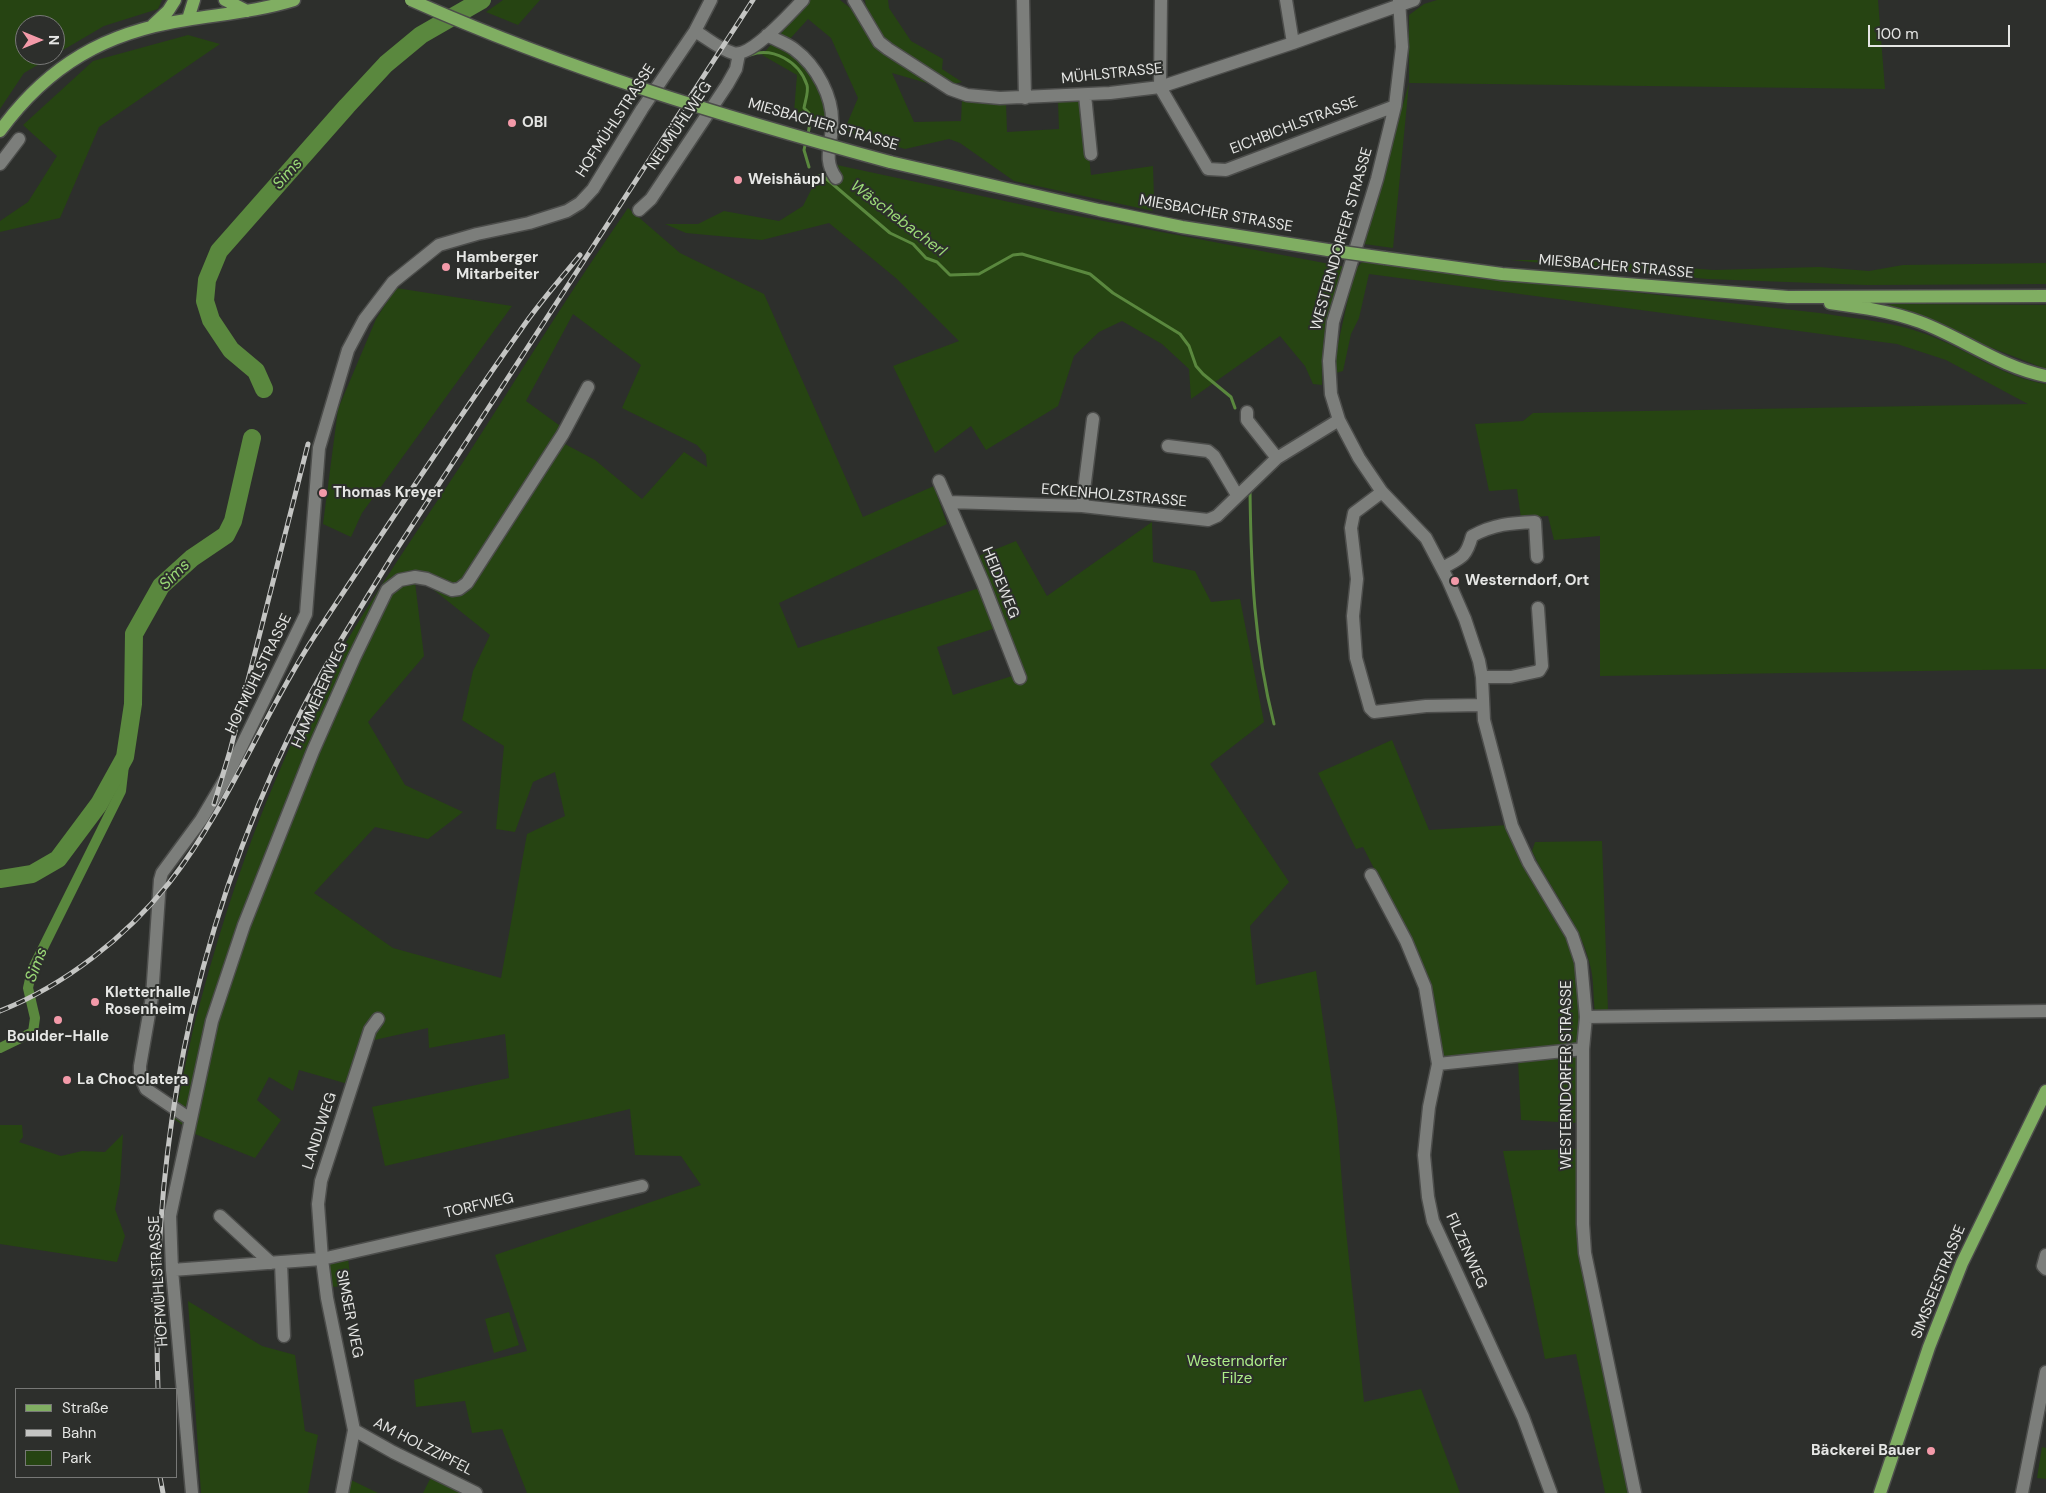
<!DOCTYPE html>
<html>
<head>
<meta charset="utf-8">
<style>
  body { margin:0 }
  #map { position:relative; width:2046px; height:1493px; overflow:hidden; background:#2d2f2c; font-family:"DM Sans",sans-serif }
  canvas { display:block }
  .legend { position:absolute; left:15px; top:1388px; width:162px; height:90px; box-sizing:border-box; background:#2d2f2c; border:1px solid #777876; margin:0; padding:6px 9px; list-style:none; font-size:15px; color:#e5e6e4 }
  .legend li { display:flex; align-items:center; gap:10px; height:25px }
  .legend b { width:25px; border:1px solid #777876 }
  .north { position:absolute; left:15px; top:15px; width:50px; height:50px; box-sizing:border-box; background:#2d2f2c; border:1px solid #777876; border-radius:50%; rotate:90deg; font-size:14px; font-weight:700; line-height:20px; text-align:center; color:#e5e6e4 }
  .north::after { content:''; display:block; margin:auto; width:18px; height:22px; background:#f39aa9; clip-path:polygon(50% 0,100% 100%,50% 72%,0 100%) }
  .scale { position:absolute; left:1868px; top:25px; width:142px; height:22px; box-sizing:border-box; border:2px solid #e5e6e4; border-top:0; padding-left:6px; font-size:15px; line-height:18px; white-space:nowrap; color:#e5e6e4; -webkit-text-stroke:4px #2d2f2c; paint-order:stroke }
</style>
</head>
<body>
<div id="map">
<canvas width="2046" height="1493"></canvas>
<ul class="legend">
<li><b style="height:6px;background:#80ae62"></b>Straße</li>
<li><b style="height:6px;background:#c4c5c3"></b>Bahn</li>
<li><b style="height:14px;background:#264412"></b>Park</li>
</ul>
<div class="north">N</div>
<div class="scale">100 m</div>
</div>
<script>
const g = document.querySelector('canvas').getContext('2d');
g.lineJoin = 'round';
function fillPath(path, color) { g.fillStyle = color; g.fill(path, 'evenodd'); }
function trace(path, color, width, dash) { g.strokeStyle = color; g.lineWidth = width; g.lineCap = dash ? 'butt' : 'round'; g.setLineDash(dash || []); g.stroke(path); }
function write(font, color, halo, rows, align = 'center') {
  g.font = font + ' "DM Sans",sans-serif'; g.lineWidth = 4; g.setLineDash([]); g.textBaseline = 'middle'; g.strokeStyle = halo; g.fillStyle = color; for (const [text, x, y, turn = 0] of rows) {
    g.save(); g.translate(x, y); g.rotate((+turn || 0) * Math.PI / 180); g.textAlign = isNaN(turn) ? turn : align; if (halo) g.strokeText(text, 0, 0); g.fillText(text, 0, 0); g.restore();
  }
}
const green = new Path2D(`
  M0 0H162L158 9 104 26 24 73 0 109ZM25 25H55V55H25Z
  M503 0H540L518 25 486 12Z
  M810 0H840L868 22 865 0H888L889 8 911 41 943 59 942 69 962 82 941 87 892 73 914 122 961 121 962 99 1006 103 1007 132 1059 129 1058 101 1083 100 1091 175 1153 166 1154 200 1141 195 1153 211 1014 181 960 143 949 139 905 149 844 131 858 98 831 38 808 19 788 41 824 94 827 123 794 112 797 75 762 55Z
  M1437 0H1878L1885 89 1409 83 1393 248 1364 244 1409 83V15L1424 4Z
  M188 35 220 44 99 127 60 218 0 232V221L28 202 57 156 23 125 93 61Z
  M837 165 1056 212 1356 269 1362 262 1820 313C1858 319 1898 322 1933 337 1971 352 2005 378 2046 384V669L1600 676V536L1554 540 1548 516 1521 518 1517 489 1489 491 1475 424 1523 421 1533 413 2028 404 1946 360 1897 344 1369 274 1359 318 1351 334 1343 371 1336 373V353L1350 290 1337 288C1324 320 1321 351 1322 385L1313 384 1305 366 1280 336 1191 399 1189 369 1162 344 1122 321 1099 332 1074 356 1058 406 986 450 971 426 935 453 893 366 959 341 897 279 829 223 762 240 686 233 665 224H698L724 211 779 221 803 206 811 190Z
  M628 208 680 253 764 294 863 517 934 486 947 524 779 603 798 648 979 588 996 628 937 647 953 695 1012 676H1022L974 558 1016 541 1047 596 1152 522 1153 562 1195 571 1211 602 1240 599 1264 722 1210 764 1289 882 1250 926 1256 985 1316 971 1337 1118 1345 1221 1364 1402 1421 1389 1460 1493H527L502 1429 472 1433 465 1401 416 1407 414 1380 527 1351 495 1255 701 1185 681 1156 635 1155 630 1109 385 1166 372 1107 509 1078 505 1034 429 1048 428 1028 370 1041 355 1086 299 1070 293 1091 269 1077 257 1100 281 1120 255 1158 195 1134 174 1119C183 1081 189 1041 200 1003 221 925 246 848 278 774 326 661 398 561 465 459 519 375 571 290 628 208ZM573 314 641 365 622 408 697 445 706 455 707 467 684 452 642 499 595 460 563 443V428L526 401ZM414 574 490 635 473 671 462 720 504 746 496 829 515 832 533 782 555 772 565 816 527 834 501 978 393 948 314 893 375 827 428 839 463 812 405 785 368 722 424 656ZM279 821 246 927 238 922Z
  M1511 260H1580L1714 270 1819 267 1869 271 1903 265 2046 263V284L1867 285 1707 279Z
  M396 288 512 306 362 513 351 537 323 524 338 409 376 319Z
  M1892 304 2046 305V369L1884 306Z
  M1392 740 1429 830 1508 825 1565 933 1579 971 1580 1045 1441 1058 1408 934 1363 847 1356 849 1318 773Z
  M1602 841 1608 1011 1595 1012C1593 998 1594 983 1591 969 1582 925 1550 890 1532 851L1535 842Z
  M1578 1056 1579 1123 1521 1120 1518 1060Z
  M0 1125H22L23 1137 19 1142 61 1156 82 1151 105 1152 123 1134 120 1184 115 1209 125 1236 117 1262 0 1244Z
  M1579 1149 1584 1278 1629 1493H1605L1576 1354 1545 1359 1503 1151Z
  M348 1257 351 1286 330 1287 328 1262Z
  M188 1301 262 1346 295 1355 305 1431 318 1435 308 1493H201Z
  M509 1312 519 1345 494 1353 485 1319Z
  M2042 1447 2046 1448V1479L2037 1478Z
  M433 1473 469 1493H423Z
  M349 1479 378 1493H345Z`);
const stream = new Path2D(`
  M750 55C773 47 799 61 807 85 809 91 805 102 804 108L811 115 808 135
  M806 141 804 150 809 167
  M812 178 822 175 890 233 913 244 926 258 937 262 950 275 979 274 1013 255 1022 254 1090 274 1113 293 1180 334 1189 346 1196 366 1203 374 1231 397 1235 408
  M1250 490C1251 571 1254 645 1274 724`);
const canal = new Path2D(`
  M0 1048 33 1032 35 1018 28 988 32 970 121 791 125 757`);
const river = new Path2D(`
  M264 389 256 371 231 350 211 320 205 301 207 280 219 251 347 106 386 64 421 35 482 0
  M0 879 32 874 58 859 99 804 125 757 133 704 134 634 161 586 192 558 226 535 233 521 252 438`);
const minor = new Path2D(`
  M854 0 879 42 888 49 950 89 967 95 1000 98 1110 93 1160 87 1293 43 1414 0
  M1023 0 1025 98
  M1161 0 1160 87 1208 169 1226 170 1395 106
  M1286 0 1293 43
  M1399 0 1402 47 1395 106 1377 179 1333 322 1329 361 1331 394 1339 420 1359 458 1382 492 1426 538 1448 580 1465 619 1479 661 1482 677 1484 720 1512 826 1529 863 1572 935 1581 962 1586 1017 1583 1049V1224L1585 1253 1635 1493
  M695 31C707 38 719 49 733 53 751 58 790 13 803 0
  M767 35C776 40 786 43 794 49 817 66 834 98 832 126 831 147 823 160 836 178
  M1085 95 1091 154
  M0 164 19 139
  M639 210 651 199 727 85 736 69 739 54
  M1247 412V420L1277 458
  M1168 446 1208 451 1214 456 1237 495
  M939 481 983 583 1020 678
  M1382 492 1354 513 1351 528 1357 579 1353 616 1356 658 1370 708 1374 712 1426 706 1482 705
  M948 502 1082 506 1208 520 1217 516 1277 458 1339 420
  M1082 506 1093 419
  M1442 568C1461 558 1466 558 1472 536 1494 524 1511 523 1535 522L1537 557
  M1482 677H1511L1539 671 1542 666 1538 608
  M1371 875 1406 941 1425 987 1438 1064
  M1586 1017 2046 1011
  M378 1019 370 1030 321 1181 318 1204 322 1259 642 1186
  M190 1119 146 1089 140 1076V1066L152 997 160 880 162 873 201 820 227 776 306 614 319 448 348 350 364 320 393 282 439 245 477 234 529 223 567 211 580 203 593 189 642 109 695 31 711 0
  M220 1216 271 1263
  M2046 1255 2043 1266 2046 1269
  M281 1263 284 1336
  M172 1270 322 1259 327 1298 354 1430 342 1493
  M354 1430 393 1452 476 1493
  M192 1493 172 1270 170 1216 212 1021 244 925 313 751 354 658 387 590 400 580 415 577 427 579 452 590 459 589 467 583 563 434 588 387
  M1551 1493 1523 1417 1433 1221 1428 1197 1424 1155 1429 1107 1438 1064 1583 1049
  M2022 1493 2046 1372`);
const major = new Path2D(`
  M225 0 247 11
  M188 19 194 0
  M153 25 168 11 175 0
  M0 131C48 65 106 32 186 20 222 14 259 11 294 0
  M890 162 1099 210 1182 227 1328 250
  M1385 258 1502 274 1788 297 2046 296
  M1830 303C1860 307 1891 311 1920 322 1963 338 2000 367 2046 376
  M1880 1493 1929 1347 1962 1263 2046 1091`);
const rail = new Path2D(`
  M214 804 230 751 308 444
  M0 1011C65 985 125 938 169 883 228 808 262 717 314 637 382 534 449 431 520 331 538 304 560 280 580 255
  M158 1389C150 1154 190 940 293 728 322 668 358 612 393 555L753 0
  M160 1477 163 1493`);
const majorBridge = new Path2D(`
  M411 0C565 69 728 118 890 162
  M1328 250 1385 258`);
const markers = [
  [512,123,5,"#f39aa9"],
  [738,180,5,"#f39aa9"],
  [446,267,5,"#f39aa9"],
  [323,493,5,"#f39aa9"],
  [1455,581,5,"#f39aa9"],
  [95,1002,5,"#f39aa9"],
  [58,1020,5,"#f39aa9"],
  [67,1080,5,"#f39aa9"],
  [1931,1451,5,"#f39aa9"]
];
const streetNames = [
  ["MÜHLSTRASSE",1112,74,-6],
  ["HOFMÜHLSTRASSE",616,121,-57],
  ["MIESBACHER STRASSE",823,125,16],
  ["NEUMÜHLWEG",680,126,-56],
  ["EICHBICHLSTRASSE",1294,126,-21],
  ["MIESBACHER STRASSE",1216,214,10],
  ["WESTERNDORFER STRASSE",1342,239,-74],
  ["MIESBACHER STRASSE",1616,267,5],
  ["ECKENHOLZSTRASSE",1114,496,5],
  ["HEIDEWEG",1000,583,68],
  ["HOFMÜHLSTRASSE",259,674,-64],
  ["HAMMERERWEG",320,695,-66],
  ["WESTERNDORFER STRASSE",1567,1075,-90],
  ["LANDLWEG",320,1131,-72],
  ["TORFWEG",479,1206,-13],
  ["FILZENWEG",1466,1251,66],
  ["HOFMÜHLSTRASSE",159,1281,-94],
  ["SIMSSEESTRASSE",1939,1282,-68],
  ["SIMSER WEG",349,1314,79],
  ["AM HOLZZIPFEL",423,1447,27]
];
const poiNames = [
  ["OBI",522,123],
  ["Weishäupl",748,180],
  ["Hamberger",456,258],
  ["Mitarbeiter",456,275],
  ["Thomas Kreyer",333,493],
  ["Westerndorf, Ort",1465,581],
  ["Kletterhalle",105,993],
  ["Rosenheim",105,1010],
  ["Boulder-Halle",58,1037,"center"],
  ["La Chocolatera",77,1080],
  ["Bäckerei Bauer",1921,1451,"right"]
];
const parkNames = [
  ["Westerndorfer",1237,1362],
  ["Filze",1237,1379]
];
const waterNames = [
  ["Sims",288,174,-48],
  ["Wäschebacherl",898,219,37],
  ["Sims",175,575,-45],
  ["Sims",37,965,-69]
];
fillPath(green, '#264412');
trace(stream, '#5a883e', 3);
trace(canal, '#5a883e', 10);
trace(river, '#5a883e', 18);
trace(minor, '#4c4d4b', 15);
trace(major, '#4c4d4b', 15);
trace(minor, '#7c7e7b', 12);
trace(major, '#80ae62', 12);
trace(rail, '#c4c5c3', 5);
trace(rail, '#2d2f2c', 3, [9]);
trace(majorBridge, '#4c4d4b', 15, []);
trace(majorBridge, '#80ae62', 12);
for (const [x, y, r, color] of markers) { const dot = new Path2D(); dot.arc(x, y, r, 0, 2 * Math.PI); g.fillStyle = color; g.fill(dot); trace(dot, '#2d2f2c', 2); }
write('15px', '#e5e6e4', '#2d2f2c', streetNames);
write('bold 15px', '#e5e6e4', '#2d2f2c', poiNames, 'left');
write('15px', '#adee89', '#2d2f2c', parkNames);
write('italic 16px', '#9bda77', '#2d2f2c', waterNames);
</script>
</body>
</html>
